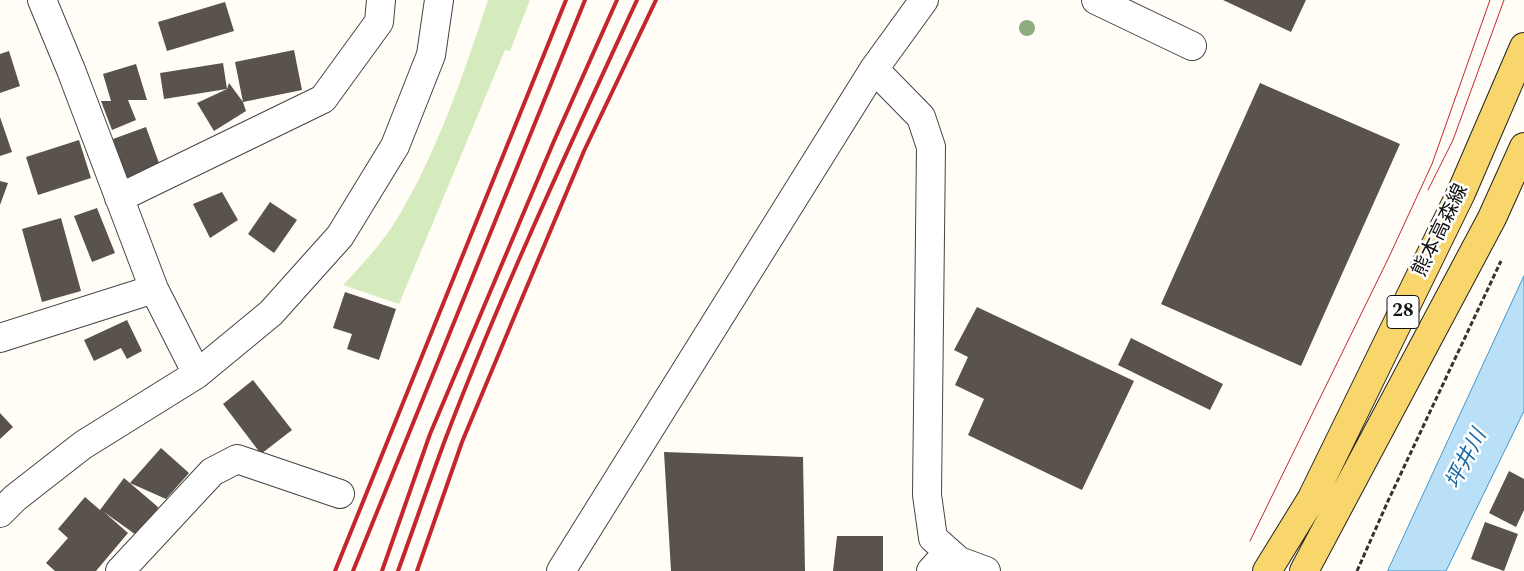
<!DOCTYPE html>
<html>
<head>
<meta charset="utf-8">
<style>
  body { margin:0 }
  canvas { display:block; background:#fffdf5 }
</style>
</head>
<body>
<canvas width="1524" height="571"></canvas>
<script>
const g = document.querySelector('canvas').getContext('2d');
g.lineJoin = 'round';
function fillPath(path, color) { g.fillStyle = color; g.fill(path, 'evenodd'); }
function trace(path, color, width, dash) { g.strokeStyle = color; g.lineWidth = width; g.lineCap = dash ? 'butt' : 'round'; g.setLineDash(dash || []); g.stroke(path); }
function write(font, color, halo, rows, align = 'center') {
  g.font = font + ' Spectral,"Noto Sans JP",serif'; g.lineWidth = 5; g.setLineDash([]); g.textBaseline = 'middle'; g.strokeStyle = halo; g.fillStyle = color; for (const [text, x, y, turn = 0] of rows) {
    g.save(); g.translate(x, y); g.rotate((+turn || 0) * Math.PI / 180); g.textAlign = isNaN(turn) ? turn : align; if (halo) g.strokeText(text, 0, 0); g.fillText(text, 0, 0); g.restore();
  }
}
const green = new Path2D(`
  M488 0H530L510 51 505 50 399 304 343 285C364 263 385 240 400 214 439 147 464 73 488 0Z`);
const water = new Path2D(`
  M1524 276V411L1446 571H1388Z`);
const building = new Path2D(`
  M1223 0H1306L1291 32Z
  M225 2 234 31 167 51 158 22Z
  M294 50 302 90 243 102 246 111 214 131 197 103 227 89 164 99 160 73 223 63 227 89 229 83 243 102 235 62Z
  M9 51 20 86 0 93V54Z
  M136 64 147 100H128L136 120 112 130 101 101H111L103 74Z
  M1260 83 1400 144 1301 366 1161 304Z
  M0 117 12 152 0 156Z
  M146 127 160 166 126 178 113 139Z
  M79 140 91 178 38 195 26 157Z
  M0 181 8 183 0 205Z
  M222 192 238 220 210 238 193 204Z
  M270 202 297 220 274 253 248 234Z
  M97 208 115 253 92 262 74 216Z
  M61 218 81 291 42 302 22 229Z
  M345 292 396 309 379 360 347 349 352 334 333 328Z
  M977 307 1134 381 1082 490 968 435 984 399 955 385 968 357 954 350Z
  M127 320 142 351 127 359 121 348 94 361 84 340Z
  M1131 338 1223 384 1210 410 1118 365Z
  M253 380 292 430 261 454 223 404Z
  M0 413 13 427 0 439Z
  M161 448 189 473 166 499 130 483Z
  M664 452 803 457 805 571H671Z
  M1509 471 1524 479V510L1516 527 1489 513Z
  M124 478 158 507 146 542 104 512 128 533 96 571H55L46 563 68 538 58 529 85 497 100 510Z
  M1485 522 1518 534 1504 571 1471 559Z
  M837 536H883V571H833Z`);
const path = new Path2D(`
  M1357 571 1388 501 1501 261`);
const minor = new Path2D(`
  M42 0 71 70 154 289 197 374
  M1096 0 1192 46
  M874 69 921 117 931 147 927 495 933 538 959 561 986 571
  M119 198 323 99 379 22 381 0
  M0 338 154 289
  M0 513 15 498 83 445 197 374 271 313 340 236 395 146 431 55 439 0
  M120 571 212 472 237 459 340 494
  M561 571 874 69 924 0
  M931 571 948 552`);
const major = new Path2D(`
  M1267 571 1312 498 1461 193 1524 47
  M1304 571 1492 218 1524 147`);
const tram = new Path2D(`
  M1428 190 1453 140 1504 0
  M1250 541 1389 257 1432 164 1490 0`);
const rail = new Path2D(`
  M335 571 566 0
  M353 571 585 0
  M382 571 430 434 554 141 617 0
  M398 571C414 527 429 483 445 440 502 290 570 145 637 0
  M417 571 462 442 520 303 584 151 656 0`);
const trees = [
  [1027,28]
];
const shields = [
  [1403,312,32]
];
const shieldNames = [
  ["28",1403,312]
];
const streetNames = [
  ["熊本高森線",1442,231,-64]
];
const waterNames = [
  ["坪井川",1468,460,-63]
];
fillPath(green, '#d5ebbd');
fillPath(water, '#b9e0f7');
trace(water, '#3f96cf', 1);
fillPath(building, '#5a524d');
trace(minor, '#444', 30);
trace(major, '#222', 30);
trace(path, '#333', 3, [5, 2.5]);
trace(minor, '#fff', 28);
trace(major, '#f9d66b', 28);
trace(tram, '#c4262e', 1);
trace(rail, '#c4262e', 4);
g.fillStyle = '#8dad7f';
for (const [x, y] of trees) { g.beginPath(); g.arc(x, y, 8, 0, 2 * Math.PI); g.fill(); }
for (const [x, y, w] of shields) { const box = new Path2D(); box.roundRect(x - w / 2, y - 16.5, w, 33, 4); g.fillStyle = '#fff'; g.fill(box); trace(box, '#111', 1); }
write('bold 19px', '#111', null, shieldNames);
write('20px', '#111', '#fff', streetNames);
write('italic 21px', '#1768a6', '#fff', waterNames);
</script>
</body>
</html>
